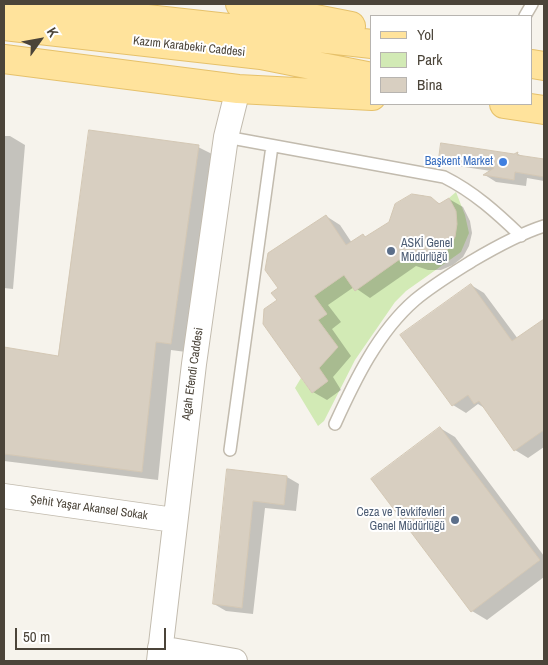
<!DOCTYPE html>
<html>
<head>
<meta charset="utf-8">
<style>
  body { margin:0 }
  #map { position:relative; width:548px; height:665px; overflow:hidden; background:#f6f3ec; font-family:"Archivo Narrow",sans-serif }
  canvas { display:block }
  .frame { position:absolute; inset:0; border:5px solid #4b4439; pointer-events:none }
  .legend { position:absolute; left:370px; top:15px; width:162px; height:90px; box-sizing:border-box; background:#fff; border:1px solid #b7b4b0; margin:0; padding:6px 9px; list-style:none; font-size:15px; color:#4b4439 }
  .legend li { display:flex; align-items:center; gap:10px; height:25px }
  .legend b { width:25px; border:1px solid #b7b4b0 }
  .north { position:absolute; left:15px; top:15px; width:50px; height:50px; -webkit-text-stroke:4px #fff; paint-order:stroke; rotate:58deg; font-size:14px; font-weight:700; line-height:20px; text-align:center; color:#4b4439 }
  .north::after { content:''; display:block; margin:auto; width:18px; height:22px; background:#4b4439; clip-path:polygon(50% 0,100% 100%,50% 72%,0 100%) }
  .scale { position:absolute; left:15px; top:628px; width:151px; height:22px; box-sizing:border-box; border:2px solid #4b4439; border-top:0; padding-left:6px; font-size:15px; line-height:18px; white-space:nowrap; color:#4b4439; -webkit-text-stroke:4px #fff; paint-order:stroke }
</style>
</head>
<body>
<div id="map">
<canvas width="548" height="665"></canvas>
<div class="frame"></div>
<ul class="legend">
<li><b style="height:6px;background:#ffe39c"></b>Yol</li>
<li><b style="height:14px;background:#d2eab5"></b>Park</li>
<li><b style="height:14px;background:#d8cfc1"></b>Bina</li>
</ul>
<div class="north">K</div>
<div class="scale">50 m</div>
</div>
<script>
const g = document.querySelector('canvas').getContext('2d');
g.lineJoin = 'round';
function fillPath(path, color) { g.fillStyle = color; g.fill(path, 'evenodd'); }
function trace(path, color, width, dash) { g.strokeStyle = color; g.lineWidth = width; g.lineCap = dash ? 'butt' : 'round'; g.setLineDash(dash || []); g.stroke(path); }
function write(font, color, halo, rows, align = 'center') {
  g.font = font + ' "Archivo Narrow",sans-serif'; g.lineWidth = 4; g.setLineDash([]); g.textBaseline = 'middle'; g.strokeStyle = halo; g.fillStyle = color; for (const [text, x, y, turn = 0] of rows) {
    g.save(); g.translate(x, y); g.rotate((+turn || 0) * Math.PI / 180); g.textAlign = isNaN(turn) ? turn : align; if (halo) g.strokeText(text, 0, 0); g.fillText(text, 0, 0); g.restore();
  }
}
const green = new Path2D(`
  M456 192 465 215 469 233 461 252 406 291 395 302 355 360 324 421 318 426 295 388 301 378 312 393 327 382 319 368 337 347 318 320 327 314 314 296 344 275 355 290 400 259C445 272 469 237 449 198Z`);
const shadow = new Path2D(`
  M4 136H10L25 145 13 289 4 288Z
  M198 147 214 155 186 352 171 350 158 480 4 461V348L59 357Z
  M518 154 524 157 544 160V181L527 178 526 186 496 182 485 175 491 171 451 165 440 158 515 156Z
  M422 195 441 204 449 199 463 207 470 221 472 233 469 246 463 257 453 265 441 270H428L416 266 370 298 354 287 328 305 341 322 332 329 351 356 333 377 341 390 327 400 313 392 278 301 326 216 340 225 352 243 363 236 367 238 390 223 392 213 404 199Z
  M471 285 484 293 518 339 544 321V447L528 458 515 450 486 409 478 404 466 413 453 405Z
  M440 428 455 437 544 556V577L487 620 472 611Z
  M228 471 287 477 299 484 296 511 265 508 253 614 226 611 214 604Z`);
const building = new Path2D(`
  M89 130 199 145 171 344 156 342 142 472 4 454V347L58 356Z
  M441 143 514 154 518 152 517 155 544 159V177L515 172 514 180 483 175 494 168 439 159Z
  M412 194 431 197 439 204 449 198 456 211 457 224 455 237 448 249 438 257 425 262H412L400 259 355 291 344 275 314 296 327 314 318 320 338 347 319 368 328 381 312 393 263 324 264 309 277 300 271 293 278 288 265 270 268 253 326 215 346 245 363 234 365 237 389 222 395 204Z
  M471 284 512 341 544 319V430L514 451 479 401 474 404 468 395 452 406 400 335Z
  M440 427 540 560 471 612 371 479Z
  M227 469 287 476 284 505 253 501 242 608 213 604Z`);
const service = new Path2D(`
  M525 16 532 4
  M226 137 444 177C474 192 497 213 521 236
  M335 424C355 380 378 332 415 300 433 285 453 273 472 261 494 248 519 234 544 226
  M230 450 272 146`);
const minor = new Path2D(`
  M4 496 174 520
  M160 648 235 661
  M159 661 194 364 226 137 238 89`);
const primary = new Path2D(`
  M13 4 372 44
  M240 4 351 26
  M4 26 261 55 372 77
  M4 59 238 89 372 96
  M532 64 544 66
  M504 104 544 110`);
const markers = [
  [503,162,5,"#3f7fe0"],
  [391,251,5,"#5c6f8a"],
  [455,520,5,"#5c6f8a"]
];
const streetNames = [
  ["Kazım Karabekir Caddesi",189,47,6],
  ["Agah Efendi Caddesi",193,374,-82],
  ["Şehit Yaşar Akansel Sokak",89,508,8]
];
const shopNames = [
  ["Başkent Market",493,162]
];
const serviceNames = [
  ["ASKİ Genel",401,244],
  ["Müdürlüğü",401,258],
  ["Ceza ve Tevkifevleri",445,513,"right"],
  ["Genel Müdürlüğü",445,527,"right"]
];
fillPath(green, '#d2eab5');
fillPath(shadow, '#0003');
fillPath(building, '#d8cfc1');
trace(building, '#d3c7b4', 1);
trace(service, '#c2bbae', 14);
trace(minor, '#c2bbae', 26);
trace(primary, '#e6c16a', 30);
trace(service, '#fff', 11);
trace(minor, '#fff', 24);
trace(primary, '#ffe39c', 28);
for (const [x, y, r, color] of markers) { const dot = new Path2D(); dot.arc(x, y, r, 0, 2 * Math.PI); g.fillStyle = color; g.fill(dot); trace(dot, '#fff', 2); }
write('12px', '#4b4439', '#fff', streetNames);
write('12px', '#366cbe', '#fff', shopNames, 'right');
write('12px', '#4e5e75', '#fff', serviceNames, 'left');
</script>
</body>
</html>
